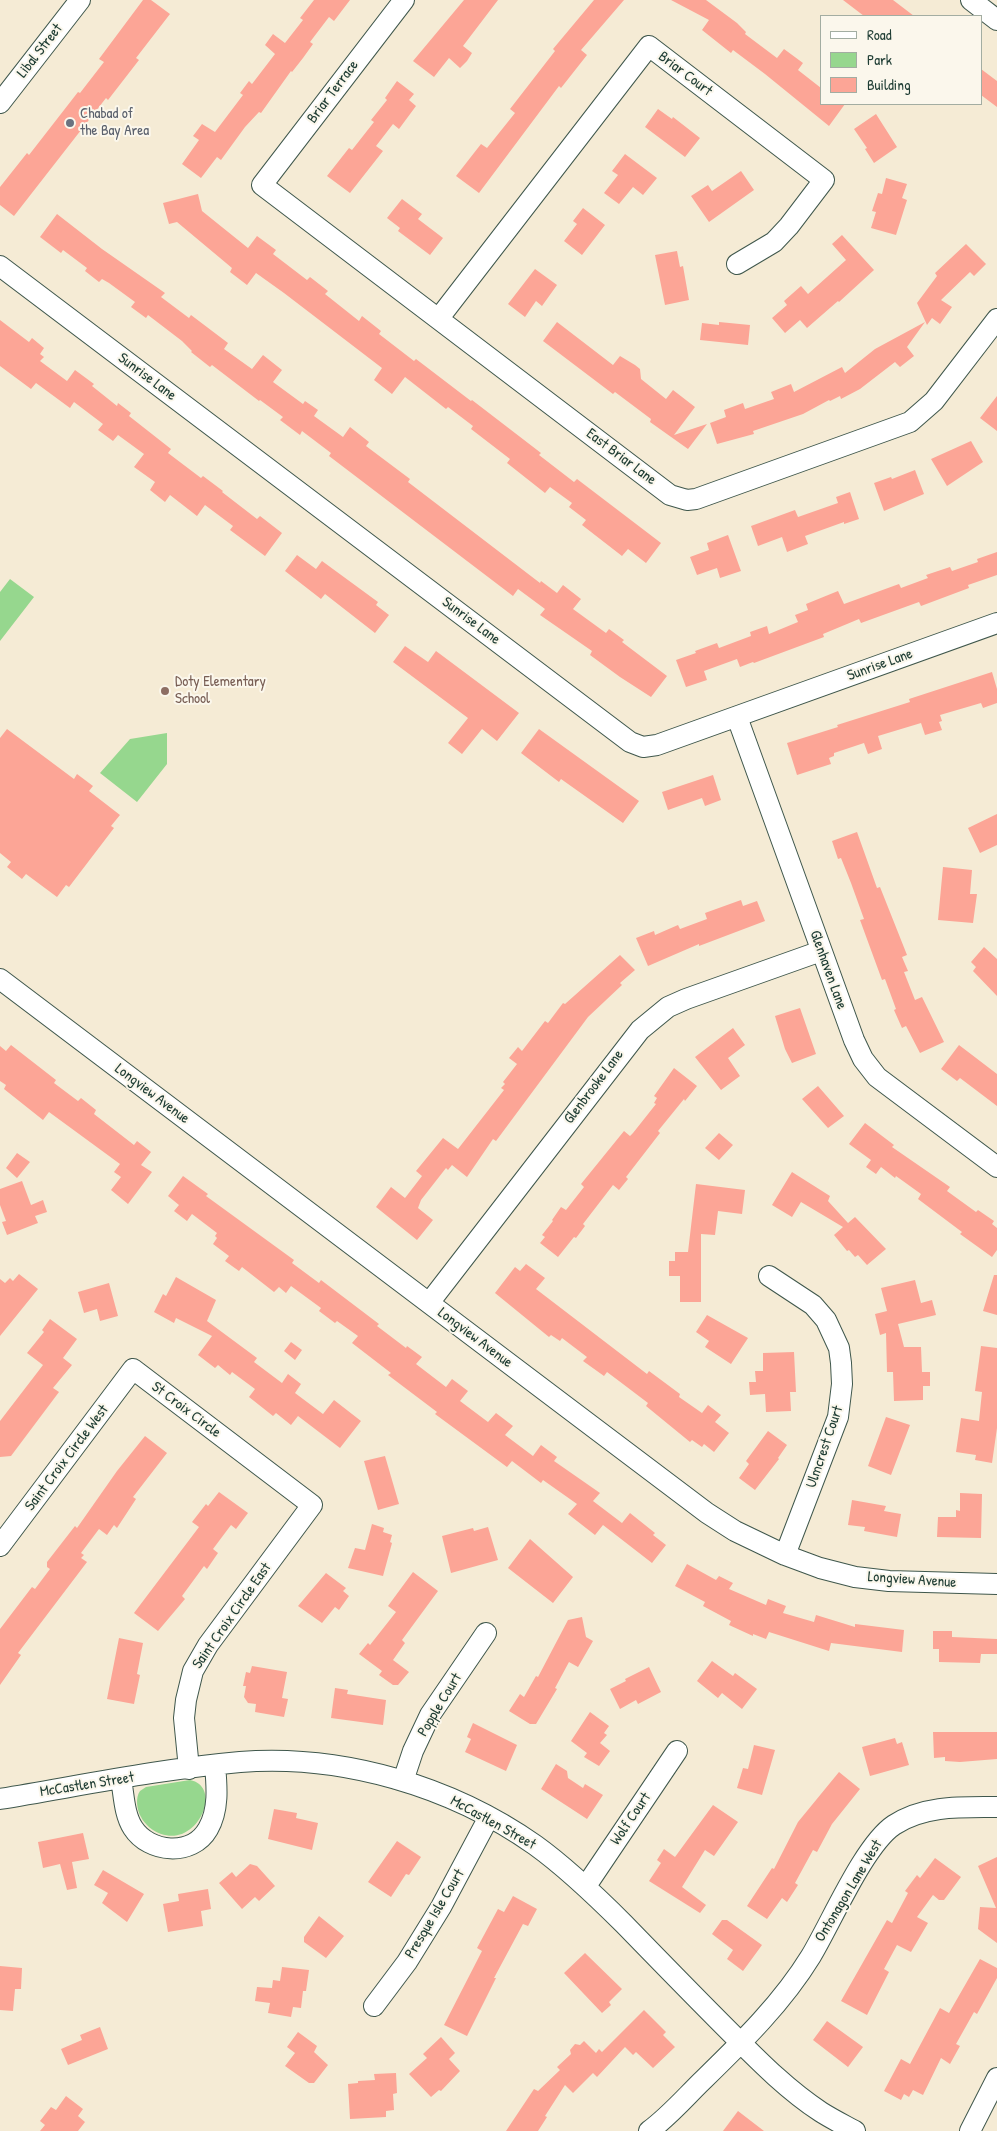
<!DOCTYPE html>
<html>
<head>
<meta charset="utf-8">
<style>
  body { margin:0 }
  #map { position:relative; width:997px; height:2131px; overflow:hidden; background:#f5ebd5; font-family:"Patrick Hand",sans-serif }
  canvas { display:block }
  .legend { position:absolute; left:820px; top:15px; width:162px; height:90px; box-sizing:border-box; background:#fbf7ec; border:1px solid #a3ada2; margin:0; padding:6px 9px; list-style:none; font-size:15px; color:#1f3d34 }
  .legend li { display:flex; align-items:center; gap:10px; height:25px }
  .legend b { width:25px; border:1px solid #a3ada2 }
</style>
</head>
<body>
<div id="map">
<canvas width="997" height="2131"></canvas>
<ul class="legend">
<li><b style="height:6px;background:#fff"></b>Road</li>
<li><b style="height:14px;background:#96d78e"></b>Park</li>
<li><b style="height:14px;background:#fca596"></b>Building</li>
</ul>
</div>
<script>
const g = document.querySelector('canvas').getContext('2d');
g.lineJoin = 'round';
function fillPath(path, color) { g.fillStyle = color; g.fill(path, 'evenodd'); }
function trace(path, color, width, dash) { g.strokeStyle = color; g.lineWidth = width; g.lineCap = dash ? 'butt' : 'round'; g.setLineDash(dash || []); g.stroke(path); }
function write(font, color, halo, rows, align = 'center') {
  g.font = font + ' "Patrick Hand",sans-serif'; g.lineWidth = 4; g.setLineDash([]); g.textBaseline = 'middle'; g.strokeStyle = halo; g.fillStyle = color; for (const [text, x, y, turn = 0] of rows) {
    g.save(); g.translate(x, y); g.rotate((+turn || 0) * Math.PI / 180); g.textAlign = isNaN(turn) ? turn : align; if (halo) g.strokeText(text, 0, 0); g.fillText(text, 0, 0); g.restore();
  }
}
const green = new Path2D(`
  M10 579 34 597 0 641V592Z
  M167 733V764L137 802 100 773 130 739Z
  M190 1780C223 1786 199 1847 161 1834 153 1831 145 1825 141 1817 137 1810 135 1798 140 1791L146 1787Z`);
const building = new Path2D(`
  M143 0H151L170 14 136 58 139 60 108 100 106 98 14 216 0 205V187L27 153 29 155 78 92 80 93 104 62 99 59Z
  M314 0H350L334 21 329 17 310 42 313 44 303 58 292 72 291 71 261 113 259 112 245 127 221 160 217 157 201 178 182 164 199 140 193 136 202 124 215 132 243 95 240 93 249 81 252 84 275 54 265 45 273 34 285 43 303 20 300 18Z
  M464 0H498L463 46 472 53 467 61 460 68 449 58 434 77 413 61Z
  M594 0H624L581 50 587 55 561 88 559 86 479 193 456 176 481 144 487 148 515 113 510 109 555 51 553 49Z
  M671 0H706L737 23 746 32 745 34 777 58 784 49 803 63 798 70 821 88V104H845L829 126 765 74 733 50 731 53 702 30 709 20Z
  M843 0H893L914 16H864Z
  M981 69 997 81V107L981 95Z
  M397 81 414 94 409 100 416 106 399 129 393 124 376 146 383 151 350 193 327 176 349 148 352 150 374 122 371 120 387 100 385 98Z
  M658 109 672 119 673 117 700 138 685 157 645 127Z
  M876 114 897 147 874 163 865 149 867 148 854 129Z
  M625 154 657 178 643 195 633 187 619 204 604 193 618 175 612 171Z
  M741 171 754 190 709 222 691 196 708 185 712 191Z
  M886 178 907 184 902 198 907 200 896 235 871 228 876 212 872 211 878 193 882 194Z
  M198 194 202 211 248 248 257 236 276 250 273 254 307 280 310 277 328 291 325 294 359 321 362 316 381 331 379 334 414 361 416 359 471 401 472 400 541 453 539 455 574 482 577 479 661 543 646 563 628 549 622 556 582 525 586 520 569 507 572 503 550 487 545 493 507 463 510 459 471 429 473 426 448 407 446 409 405 377 392 394 374 380 382 368 284 293 256 273 247 285 230 272 232 268 177 222 169 224 163 203Z
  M402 199 422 214 418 219 443 238 430 255 398 231 400 228 387 218Z
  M583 208 605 225 582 255 564 241 577 224 573 221Z
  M57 214 102 249 165 293 161 297 189 318 191 315 228 343 224 349 252 369 263 355 282 370 273 382 303 404 305 401 318 410 314 416 343 437 350 427 369 442 366 446 410 479 408 482 540 583 541 581 557 593 563 585 581 599 573 609 606 633 609 629 624 640 622 642 667 676 651 697 620 677 590 655 592 651 540 615 545 609 518 589 513 596 329 456 331 453 302 431 300 435 280 420 283 417 260 400 259 401 212 365 210 367 191 352 192 351 182 341 148 315 146 318 131 307 135 302 109 283 102 279 99 282 85 271 87 268 63 250 61 253 40 237Z
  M842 235 874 270 839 302 838 301 807 328 800 320 785 333 772 318 787 305 784 301 801 286 808 294 846 260 832 244Z
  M966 244 986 264 974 276 970 272 941 300 952 307 940 324 932 318 927 325 917 303 937 276 935 273Z
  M677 251 680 267 683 266 689 300 665 305 655 255Z
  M535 269 557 285 542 306 536 301 525 317 508 304Z
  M0 320 29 342 32 338 44 348 40 354 44 357 40 361 67 381 75 370 94 384 92 386 117 406 118 403 131 413 129 416 171 449 168 453 201 478 203 476 223 491 222 492 257 519 260 516 282 533 265 556 230 530 233 526 205 505 197 516 170 495 165 502 150 490 155 482 134 467 144 454 118 435 113 441 98 430 103 424 74 402 70 408 36 383 31 389 0 366Z
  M557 322 613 365 620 356 635 365 640 369 641 379 666 399 673 390 695 407 674 435 707 424 688 449 650 422 651 419 615 392 613 394 543 341Z
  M719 322 750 325 748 345 700 340 702 323 719 325Z
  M925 322 907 347 914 356 900 367 895 362 860 389 841 399 840 396 830 401 829 400 803 414 753 431 754 434 717 444 710 423 726 417 724 410 743 403 745 409 774 399 771 392 791 384 794 392 842 367 845 373 875 349Z
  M997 396V431L980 418Z
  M971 441 983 462 947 486 931 459Z
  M915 470 924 494 884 511 874 483 891 477 892 479Z
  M850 492 859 519 844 524V522L805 536 808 544 787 552 782 537 758 546 751 526 795 510 798 517 838 503 836 497Z
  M728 535 741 571 720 578 717 568 697 575 690 557 709 550 707 543Z
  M997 552V575L968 585 969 588 921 606 919 602 861 623 859 619 823 634 824 637 754 663 753 662 740 667 737 659 704 671 707 680 686 687 676 660 696 653 695 651 717 643 719 648 751 636 750 632 767 626 769 634 798 622 795 615 808 610 806 604 838 591 844 604 899 584 901 588 928 578 926 575 950 567 952 571 978 562 977 559Z
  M297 555 316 569 322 561 378 602 376 605 389 615 375 633 325 594 321 599 285 571Z
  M405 646 428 662 436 651 519 713 497 741 482 729 462 754 448 743 468 718 393 662Z
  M992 672 997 689V703L983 708 981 703 940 715 942 721 939 722 942 730 925 735 921 723 878 736 882 749 868 754 864 743 834 753V756L829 758 831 764 797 775 787 743 838 727 837 725 910 702 909 699Z
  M7 729 74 779 77 774 93 786 89 791 120 815 111 826 114 828 69 887 66 885 57 897 26 874 22 879 7 867 11 862 0 853V738Z
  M539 729 639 801 623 823 561 779 559 782 521 753Z
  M713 775 721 800 705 806 702 798 668 810 662 792Z
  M997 814V845L980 853 968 828Z
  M857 832 877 888 880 887 907 955 902 957 908 971 904 972 915 1000 922 997 944 1042 920 1053 906 1026 902 1028 894 1010 896 1009 885 979 882 980 860 920 864 919 851 883 841 858 838 859 832 841Z
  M943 867 972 870 970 894H977L973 923 938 920Z
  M741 900 743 906 757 901 765 921 699 946V944L648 966 636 938 654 931 655 935 678 925 680 929 707 919 705 913Z
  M984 947 997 959V996L973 971 976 967 971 962Z
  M620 955 635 970 620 983 622 985 588 1017 496 1141 493 1139 467 1177 452 1165 448 1170 446 1168 421 1200 418 1208 433 1220 417 1240 376 1207 391 1187 405 1198 422 1176 416 1171 443 1138 458 1149 504 1090 501 1088 505 1084 503 1082 517 1064 509 1058 518 1047 522 1051 545 1021 548 1023 563 1003 565 1004Z
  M800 1008 816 1054 792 1063 785 1049 775 1016Z
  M733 1028 745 1045 728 1058 740 1076 721 1090 695 1057Z
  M11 1045 56 1080 54 1083 78 1101 81 1098 96 1110 94 1114 134 1145 137 1141 151 1152 141 1165 152 1172 128 1204 111 1190 121 1177 114 1172 120 1164 49 1112 43 1120 4 1089 6 1085 0 1081V1046L6 1051Z
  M959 1045 997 1074V1106L960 1078 957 1081 941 1069Z
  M674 1068 697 1086 685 1101 684 1099 658 1131 660 1133 626 1177 628 1179 619 1190 613 1185 583 1224 585 1226 576 1238 574 1237 558 1257 540 1243 545 1237 542 1235 553 1221 552 1220 561 1207 566 1210 584 1187 581 1184 624 1131 630 1136 633 1133 656 1104 654 1103 657 1098 654 1096Z
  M818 1086 844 1116 828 1128 802 1099Z
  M865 1123 894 1145 892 1147 950 1187 947 1191 976 1212 978 1210 994 1221 992 1224 997 1228V1250L992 1257 960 1234 962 1232 918 1199 921 1194 896 1176 895 1178 881 1167 876 1174 866 1167 871 1160 849 1144Z
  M719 1133 733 1145 719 1160 705 1148Z
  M17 1153 30 1162 17 1178 6 1168Z
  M792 1172 830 1196 828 1201 848 1223 855 1217 886 1249 867 1265 858 1255 855 1257 849 1250 847 1251 834 1235 843 1227 801 1202 792 1217 772 1205Z
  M183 1176 208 1194 206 1196 294 1260 292 1263 319 1283 321 1280 379 1324 377 1326 406 1348 407 1346 422 1357 416 1364 446 1387 452 1379 468 1391 460 1401 488 1422 496 1413 513 1426 505 1435 533 1456 541 1445 557 1457 554 1461 600 1493 593 1501 622 1523 630 1513 655 1533 653 1535 666 1545 652 1563 603 1525 595 1535 568 1514 577 1504 543 1480 541 1483 512 1461 507 1467 435 1414 437 1412 388 1375 391 1373 352 1343 358 1336 337 1321 335 1323 319 1311 321 1308 291 1286 286 1293 279 1287 274 1292 242 1267 239 1271 225 1261 229 1256 213 1244 217 1238 215 1236 217 1233 192 1214 187 1221 174 1211 179 1205 168 1196Z
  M22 1181 31 1205 43 1200 47 1212 35 1216 38 1223 7 1235 2 1222 6 1221 0 1205V1189Z
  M696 1184 745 1190 742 1214 718 1211 715 1235 701 1234V1302H680V1276H669V1261H675V1252H688Z
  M526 1264 545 1278 536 1289 647 1374 649 1371 680 1394 679 1397 702 1413 708 1405 721 1415 715 1422 729 1433 714 1452 704 1444 702 1447 692 1440 690 1442 646 1406 648 1403 619 1381 607 1372 604 1376 583 1361 587 1357 562 1338 560 1341 551 1335 549 1337 495 1293 515 1267 520 1271Z
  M19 1274 38 1289 0 1336V1279L5 1283 10 1278 13 1281Z
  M994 1275H997V1315L983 1311Z
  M176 1277 216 1300 207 1321 257 1358 254 1362 282 1383 288 1374 301 1384 295 1393 323 1414 334 1400 361 1421 340 1448 298 1416 291 1425 276 1413 273 1416 249 1397 255 1389 232 1372 230 1375 218 1365 215 1368 198 1355 212 1336 176 1318 174 1323 154 1312 163 1294 166 1296Z
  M915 1280 921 1303 932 1300 936 1315 898 1324 904 1347H921L922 1372H930V1386H923V1400L894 1401 893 1372H887L886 1333 880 1335 875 1314 887 1311 881 1288Z
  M109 1283 118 1316 100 1321 97 1309 84 1313 78 1292Z
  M707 1315 748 1338 731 1364 705 1347 709 1341 696 1332Z
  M50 1319 77 1339 63 1358 72 1365 53 1388 59 1392 11 1456 0 1457V1421L43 1365 27 1353 44 1332 42 1330Z
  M291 1342 302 1350 295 1360 284 1351Z
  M981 1346 997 1348V1428L992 1463 975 1460 976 1455 956 1452 961 1418 979 1421 982 1392 975 1391Z
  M794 1352 796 1392H790L791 1411 766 1412 765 1394 750 1395 749 1382H756L755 1371H763V1353Z
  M886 1417 910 1425 891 1475 868 1466Z
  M768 1431 787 1445 778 1458 779 1459 755 1490 739 1478 749 1464 746 1461Z
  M145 1436 167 1453 133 1497 136 1499 117 1528 114 1525 107 1535 99 1529 81 1553 84 1555 81 1558 87 1562 18 1653 21 1655 0 1685V1629L32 1587 35 1589 50 1569 47 1567V1562L75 1526 77 1528 117 1471Z
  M385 1456 399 1504 378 1510 364 1461Z
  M219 1492 248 1513 236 1529 231 1525 213 1549 218 1553 207 1569 204 1566 182 1596 185 1599 158 1631 134 1613 199 1527 192 1522 206 1504 208 1506Z
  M960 1493 982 1494 981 1538 937 1537 938 1517H956V1510L960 1511Z
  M852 1500 886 1506 884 1511 901 1514 897 1537 864 1531 865 1527 848 1525Z
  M372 1524 384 1528 383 1532 392 1535 390 1542 392 1543 383 1576 348 1568 355 1548 365 1550Z
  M488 1527 498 1560 451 1573 442 1536 473 1528 474 1531Z
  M530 1539 573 1577 553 1603 508 1568Z
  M687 1564 716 1580 719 1576 733 1583 729 1589 766 1605 768 1599 786 1606 783 1613 814 1622 816 1615 855 1627V1624L904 1630 902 1652 831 1643 829 1651 769 1632 766 1639 753 1634V1636L729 1625 731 1621 703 1606 705 1602 675 1586Z
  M413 1572 438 1591 402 1640 405 1643 393 1660 409 1672 398 1685H393L379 1675 382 1671 359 1654 368 1643 370 1645 396 1612 388 1606Z
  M326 1573 346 1588 343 1591 349 1596 339 1610 335 1607 322 1623 298 1606Z
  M582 1617 586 1637 593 1641 578 1667 569 1662 555 1688 557 1689 536 1724H530L509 1711 520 1694 524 1697 536 1676 538 1677 568 1620Z
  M933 1631H952V1637L997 1639V1654H981L980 1663 939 1662V1649H933Z
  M119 1638 143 1643 137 1674 140 1675 134 1704 107 1699Z
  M712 1661 733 1676 735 1673 757 1689 742 1709 722 1693 718 1698 697 1681Z
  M252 1666 287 1672 282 1698 288 1699 284 1717 255 1712 256 1704 248 1703 244 1697 246 1686H243L246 1672 250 1673Z
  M649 1667 661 1692 638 1704 636 1700 620 1709 610 1689 626 1681 625 1679Z
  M335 1688 348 1690 347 1694 386 1700 383 1725 331 1718Z
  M590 1712 609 1726 604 1733 607 1735 600 1743 610 1751 599 1766 584 1757 587 1753 571 1741Z
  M473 1723 517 1745 506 1771 465 1752 471 1739 467 1737Z
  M933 1732H997V1759L960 1762 945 1761V1757L934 1758Z
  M895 1738 897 1744 902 1742 909 1765 870 1776 862 1747Z
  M754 1745 775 1750 762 1795 737 1788 743 1768 748 1769Z
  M556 1764 567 1771 568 1778 583 1788 585 1784 603 1795 587 1819 541 1789Z
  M839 1772 860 1789 832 1824 817 1852 813 1850 795 1883 798 1885 787 1902 782 1898 767 1919 747 1906 772 1868 774 1869 798 1822Z
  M713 1805 738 1822 714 1856 705 1850 682 1887 706 1905 700 1913 649 1881 661 1863 657 1860 664 1849 675 1857Z
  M274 1809 297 1813 296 1818 318 1823 312 1850 268 1839Z
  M83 1833 89 1859 72 1862 77 1888 67 1890 60 1864 43 1868 38 1842Z
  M397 1841 421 1857 409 1875 406 1874 391 1897 368 1882Z
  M997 1857V1943L978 1929 980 1907 996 1908 978 1866Z
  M935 1858 961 1877 944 1900H939L933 1895 917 1917 928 1923 911 1952 897 1945 884 1969 889 1972 867 2015 841 2001 887 1920 892 1923 908 1893 905 1891 917 1875 920 1878Z
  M250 1864 257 1866 275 1886 259 1901 255 1897 242 1909 219 1883 232 1872 236 1877Z
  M103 1870 144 1894 127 1922 102 1903 108 1893 94 1885Z
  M208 1889 211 1909 201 1911 203 1926 168 1932 163 1904 179 1901 178 1894Z
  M513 1896 537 1909 528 1926 523 1924 494 1978H496L467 2036 444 2025 482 1951 477 1948 498 1909 504 1912Z
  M319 1916 344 1936 326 1958 304 1942V1937Z
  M722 1920H727L762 1945 743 1971 727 1959 733 1950 712 1934Z
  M585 1953 622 1989 609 2002 611 2005 602 2013 564 1973Z
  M980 1959 997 1968V1978L977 2014 974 2012 956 2044 960 2046 950 2064 941 2058 923 2095 913 2090 909 2097 904 2094 901 2100 884 2091 901 2059 910 2064 940 2008 949 2013Z
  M0 1966 22 1968 21 1989H15L13 2011 0 2010Z
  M282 1967 309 1970 306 1991H303L301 2008 293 2007 291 2017 268 2013 270 2003 255 2001 257 1987 272 1988 273 1980 280 1981Z
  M644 2010 666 2032 663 2035 675 2047 653 2068 636 2052 633 2055 625 2047 597 2077 593 2073 573 2093 565 2085 545 2116 547 2117 538 2131H506L534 2089 538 2091 560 2070 557 2067 571 2054 570 2050 575 2044 580 2045 584 2041 596 2053 599 2049 602 2052Z
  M827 2021 863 2047 848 2067 813 2040Z
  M100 2027 108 2049 68 2065 61 2049 82 2040 80 2035Z
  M298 2032 317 2046 314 2052 328 2065 314 2083H309L285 2066 295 2053 287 2047Z
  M441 2037 455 2053 449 2059 460 2071 441 2091 439 2090 431 2097 409 2074 427 2058 423 2054Z
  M396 2073 397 2093 393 2094 394 2110 386 2111V2117L350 2119 348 2084 358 2083V2081L375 2080 374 2074Z
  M66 2096 83 2109 78 2116 85 2122 78 2131H40L45 2125 40 2121 51 2107 56 2110Z
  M738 2111 764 2131H723Z`);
const minor = new Path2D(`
  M404 0 262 185 670 495 687 500 696 499 910 422 934 401 997 319
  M971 0 997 20
  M0 103 80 0
  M0 266 630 742 643 747 657 745 997 623
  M439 318 649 46 824 180 789 226 774 242 737 264
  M737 717 854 1040 863 1059 877 1077 997 1167
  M0 979 597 1430 707 1513 735 1531 785 1555 820 1568 855 1577 889 1581 997 1584
  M769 1276 813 1305 826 1320 839 1348 841 1363 842 1384 838 1417 785 1555
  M429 1303 640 1030 668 1007 686 999 821 951
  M0 1546 133 1369 312 1505 208 1645 193 1671 186 1700 184 1718 189 1769
  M121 1779C124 1795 124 1814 133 1828 149 1853 192 1857 208 1829 219 1810 217 1787 215 1765
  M403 1781 413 1751 430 1715 486 1633
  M0 1799C79 1786 160 1769 240 1762 342 1754 451 1786 535 1845 567 1868 596 1896 624 1924 658 1959 693 1995 728 2030 757 2059 786 2089 821 2112 832 2119 844 2125 855 2131
  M586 1886 677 1751
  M374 2006 407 1962 441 1907 489 1817
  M649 2131C667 2118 683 2100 699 2084 739 2045 781 2005 811 1956 831 1923 864 1845 894 1825 924 1805 962 1807 997 1807
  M970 2131 997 2078`);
const markers = [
  [70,123,5,"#6b7280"],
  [165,691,5,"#8d6e63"]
];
const streetNames = [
  ["Libal Street",40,51,-52],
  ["Briar Court",685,74,37],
  ["Briar Terrace",333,92,-53],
  ["Sunrise Lane",147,377,37],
  ["East Briar Lane",621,457,37],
  ["Sunrise Lane",471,621,37],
  ["Sunrise Lane",880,665,-20],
  ["Glenhaven Lane",828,970,70],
  ["Glenbrooke Lane",594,1087,-53],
  ["Longview Avenue",152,1094,37],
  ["Longview Avenue",475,1338,37],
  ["St Croix Circle",186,1410,37],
  ["Ulmcrest Court",825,1447,-71],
  ["Saint Croix Circle West",67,1458,-53],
  ["Longview Avenue",912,1580,4],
  ["Saint Croix Circle East",232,1616,-55],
  ["Popple Court",440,1705,-59],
  ["McCastlen Street",87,1785,-9],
  ["Wolf Court",631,1819,-56],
  ["McCastlen Street",493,1823,29],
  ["Ontonagon Lane West",849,1891,-59],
  ["Presque Isle Court",435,1914,-59]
];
const worshipNames = [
  ["Chabad of",80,114],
  ["the Bay Area",80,131]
];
const educationNames = [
  ["Doty Elementary",175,682],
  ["School",175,699]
];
fillPath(green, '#96d78e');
fillPath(building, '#fca596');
trace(minor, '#3f574c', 22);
trace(minor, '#fff', 20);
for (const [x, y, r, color] of markers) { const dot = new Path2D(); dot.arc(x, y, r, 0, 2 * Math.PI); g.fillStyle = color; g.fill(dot); trace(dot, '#fbf7ec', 2); }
write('15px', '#1f3d34', '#fbf7ec', streetNames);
write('15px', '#5b616d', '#fbf7ec', worshipNames, 'left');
write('15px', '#785e54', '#fbf7ec', educationNames, 'left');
</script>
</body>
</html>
